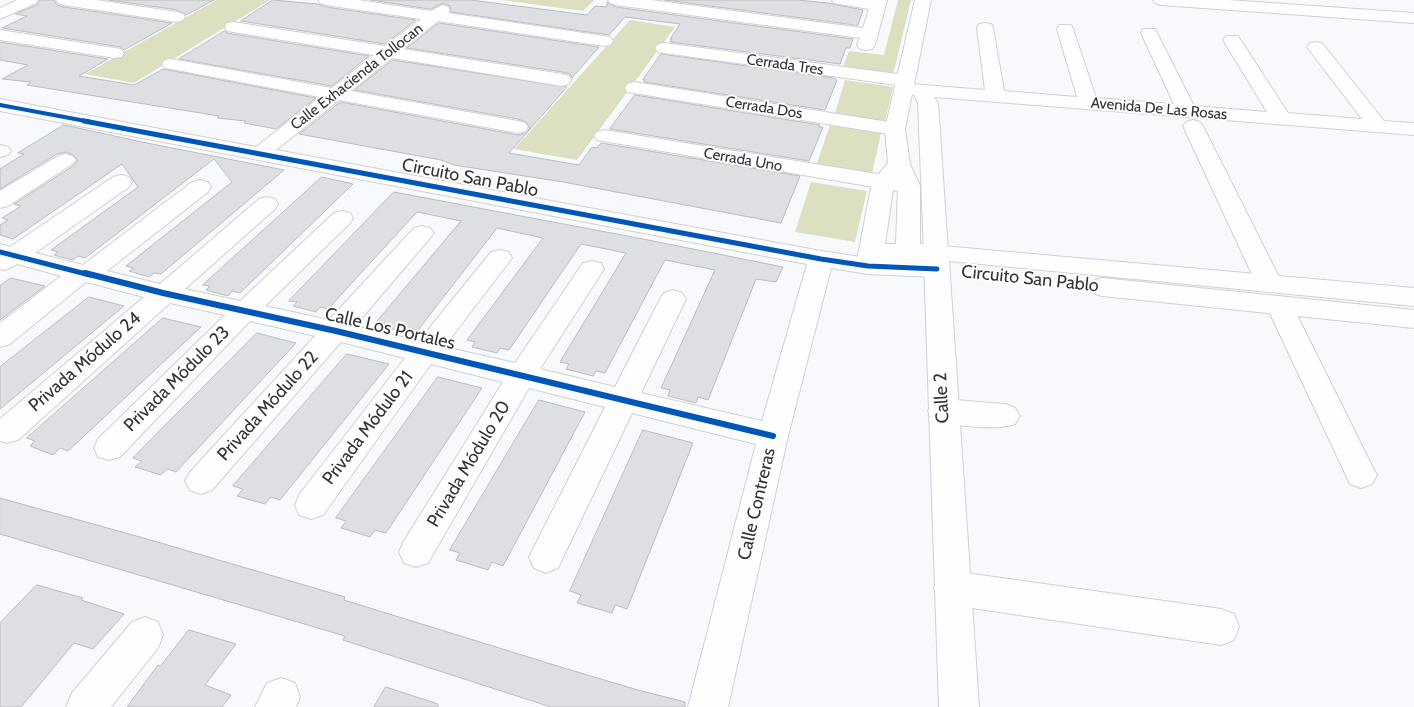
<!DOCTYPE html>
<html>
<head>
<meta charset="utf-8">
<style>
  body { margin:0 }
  canvas { display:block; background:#f7f9fd }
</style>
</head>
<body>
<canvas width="1414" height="707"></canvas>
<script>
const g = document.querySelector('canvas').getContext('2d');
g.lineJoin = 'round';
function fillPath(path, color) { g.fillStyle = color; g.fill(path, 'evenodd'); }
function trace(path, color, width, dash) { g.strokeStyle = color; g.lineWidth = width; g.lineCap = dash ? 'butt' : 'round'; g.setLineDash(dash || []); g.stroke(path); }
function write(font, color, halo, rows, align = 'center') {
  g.font = font + ' Cabin,sans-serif'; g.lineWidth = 4; g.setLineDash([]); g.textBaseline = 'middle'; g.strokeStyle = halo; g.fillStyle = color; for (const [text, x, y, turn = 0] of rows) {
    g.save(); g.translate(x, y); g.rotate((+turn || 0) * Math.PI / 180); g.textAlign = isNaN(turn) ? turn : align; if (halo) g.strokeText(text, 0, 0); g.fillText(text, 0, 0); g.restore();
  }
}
const green = new Path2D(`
  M217 0H270L134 83 85 74Z
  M501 0H594L583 11Z
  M898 0H911L893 75 843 67 849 51 884 55Z
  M630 20 675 27 577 160 514 149Z
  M845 80 893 87 885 122 834 116Z
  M830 125 881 133 872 174 816 166Z
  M811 182 867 191 855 242 795 232Z`);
const building = new Path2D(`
  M40 0H54L57 5 64 7 172 23 124 50 121 47 2 28 27 16 15 14 37 5Z
  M109 0H214L186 15 177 10Z
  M273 0 318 4 326 7 416 20 385 44 241 21Z
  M371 0H471L587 15 595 6 607 7V2L616 7 853 39 850 48H846L840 64 670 42 672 39H670L680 24 625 17 609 35 451 12 450 6 443 3 431 9Z
  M665 0H798L828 3 863 10 858 25Z
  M439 23 599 47 572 78 570 74 562 72 407 48Z
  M225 31 227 33 369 56 332 86 179 59Z
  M0 42 108 59 79 76 134 85 163 69 316 98 276 129 244 123 246 121 217 118 219 116 27 85 31 82 2 79 28 65 0 60Z
  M661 54 834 78 837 80 825 110 644 82 645 80H643Z
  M393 60 567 87 509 153 579 165 592 147 597 148 601 143 800 176 781 223 563 182 454 165 441 160 299 134 340 102 518 135 526 133 530 128 526 122 518 119 355 90Z
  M635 95 820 125 819 127H823L809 161 610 129Z
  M64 125 142 142 284 170 161 274 154 273 149 277 129 271 133 268 126 266 232 182 214 159 85 258 78 256 73 260 54 255 58 252 51 250 138 187 122 164 13 239 0 235V225L8 220 2 218 21 206 14 204 73 166 78 160 73 155 66 152 57 154 0 189V169L24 154 18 153Z
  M322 177 353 184 240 293 232 291 228 296 206 290 210 286 203 285Z
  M394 192 643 239 783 267 776 282 756 279 708 400 698 397 696 403 668 396 670 390 661 388 715 270 665 260 605 373 596 371 593 376 566 369 569 364 560 362 626 253 581 244 509 350 500 348 497 353 472 347 475 342 467 340 543 238 497 228 418 330 409 328 406 333 382 326 385 323 377 321 461 221 417 212 328 309 320 307 316 312 293 306 297 302 289 301Z
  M11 278 45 286 0 320V286Z
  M89 297 124 306 0 409V367Z
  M163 318 201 327 68 451 60 448 53 455 30 446 35 441 27 438Z
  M257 333 296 343 176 472 167 469 161 475 135 467 142 461 133 458Z
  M347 354 389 364 280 500 271 497 265 504 237 496 243 489 233 486Z
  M438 377 482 388 386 533 375 530 370 537 341 528 346 521 336 518Z
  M539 400 585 412 503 566 492 562 488 570 456 560 460 553 450 550Z
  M643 430 693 443 627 609 615 605 612 613 577 603 581 595 570 591Z
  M0 498 154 541 345 597 344 600 564 668 638 690 685 702V707H551L343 640 345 636 0 534Z
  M37 585 83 598 81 600 124 614 93 649 74 643 21 707H0V623Z
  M189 630 236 644 205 685 231 695 222 707H127L158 665 160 666Z
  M386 687 438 704V707H374Z`);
const minor = new Path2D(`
  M17 0H38L36 3 0 19V8Z
  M56 0H96L177 12 183 14 185 17 183 20 177 22 64 5 58 3Z
  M318 0H358L431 11 442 5 448 7 450 10 448 13 604 36 610 37 613 41 610 45 604 46 438 21 403 49 562 74 569 76 571 80 569 84 562 86 392 58 351 91 518 121 525 123 528 127 525 131 518 133 339 100 276 150 821 251 868 258 937 261 946 263 949 269 946 275 937 277 868 274 831 268 788 436 728 707H688L756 444 632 413 558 568 546 573 534 568 529 557 605 407 529 388 428 563 416 567 404 563 399 552 404 541 503 382 431 364 323 515 311 519 299 515 295 505 299 495 405 358 341 342 212 490 201 494 190 490 185 481 190 472 315 336 250 321 120 457 109 460 98 457 94 448 98 439 225 315 170 303 18 440 7 443 0 441V419L144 297 86 282 10 344 0 347V323L61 276 18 264 5 270 0 269V244L10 247 113 177 121 175 129 177 132 182 129 187 35 253 83 265 192 182 200 180 208 182 211 187 208 192 107 271 160 284 259 199 267 197 275 199 278 204 275 209 185 289 240 301 334 213 342 211 350 213 353 218 350 223 265 306 329 320 414 228 422 226 430 228 434 233 430 238 355 326 419 341 491 252 500 250 509 252 512 258 444 347 515 363 583 263 592 261 601 263 604 269 540 369 615 387 660 299 664 293 673 290 682 293 686 299 641 393 762 421 807 264 0 111V99L256 147 320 97 171 69 165 68 162 64 165 60 171 59 332 88 374 55 233 32 227 31 225 27 227 23 233 22 385 46 421 19 326 5 320 3Z
  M608 0H651L863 28 869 9 834 3 832 0H887L875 45 872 49 866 50 860 49 857 45 860 38 616 5 610 3Z
  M1153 0H1228L1414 13V23L1161 5 1155 3Z
  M985 23 991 24 993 28 1004 91 1077 97 1057 29 1059 25H1071L1073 29 1096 98 1174 104 1141 33 1143 29H1155L1157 33 1194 106 1267 112 1223 40 1226 36H1238L1288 113 1362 119 1307 47 1310 43 1316 42 1322 43 1384 121 1414 123V135L934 97 938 103 948 252 945 257 936 260 927 257 924 252 918 103 914 95 897 93 895 89 897 85 664 53 658 52 655 48 658 44 664 43 905 75 912 77 914 81 912 84 985 90 977 28 979 24Z
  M0 30 115 48 121 49 124 53 121 57 115 58 0 40Z
  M634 82 895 123 902 125 905 129 902 133 895 135 627 92 625 88 627 84Z
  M1193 120 1200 122 1203 126 1282 283 1278 289 1269 291 1260 289 1256 283 1183 126 1186 122Z
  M604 130 909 179 917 181 920 186 917 191 909 193 597 140 594 136 597 132Z
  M0 145 8 147 11 151 8 155 0 157Z
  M65 154 72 156 76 160 72 164 8 206 0 208V191L58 156Z
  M1279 296 1288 299 1292 305 1372 466 1377 475 1372 484 1361 488 1350 484 1266 305 1270 299Z
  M943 399 1005 404 1015 408 1020 416 1015 424C996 431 953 426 933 419L928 411 933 403Z
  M952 571 1221 609 1234 614 1239 627 1234 640 1221 645 952 605 940 600 934 588 940 576Z
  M145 617 158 622 163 635 158 648 111 707H66L72 693 132 622Z
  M281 678 295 683 300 697 296 707H255L267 683Z`);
const major = new Path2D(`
  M915 0H931L905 129 910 164 920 186V244L1414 288V306L949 261 979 707H939L924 260H920V268L917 274 908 276 899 274 896 268V260H882L877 272 868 274 859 272 856 266 872 182 888 163 885 129ZM896 181 898 186 896 244H885L894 183Z
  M1102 278 1414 310V328L1102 296 1093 293 1089 287 1093 281Z`);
const cyclewayFar2 = new Path2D(`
  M0 105 91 122`);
const cyclewayFar1 = new Path2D(`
  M84 121 821 259 868 266 937 269
  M0 252 90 275`);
const cycleway = new Path2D(`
  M85 273 163 293 336 331 773 436`);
const farStreetnames = [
  ["Cerrada Tres",785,65,8],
  ["Calle Exhacienda Tollocan",357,77,-38],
  ["Cerrada Dos",764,108,9],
  ["Avenida De Las Rosas",1159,109,5],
  ["Cerrada Uno",743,160,10]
];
const streetNames = [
  ["Circuito San Pablo",470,178,11],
  ["Circuito San Pablo",1030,279,6],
  ["Calle Los Portales",390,329,13],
  ["Privada Módulo 24",85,362,-41],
  ["Privada Módulo 23",177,379,-45],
  ["Calle 2",942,398,-93],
  ["Privada Módulo 22",268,406,-48],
  ["Privada Módulo 21",368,428,-53],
  ["Privada Módulo 20",469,464,-59],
  ["Calle Contreras",757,504,-77]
];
fillPath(green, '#dde0c0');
fillPath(building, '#dddfe3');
trace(building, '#bbbcc0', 1);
trace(minor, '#cfd0d4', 2);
trace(major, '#cfd0d4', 2);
fillPath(minor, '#fefeff');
fillPath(major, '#fefeff');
trace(cyclewayFar2, '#0057b8', 4);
trace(cyclewayFar1, '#0057b8', 5);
trace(cycleway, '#0057b8', 6);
write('15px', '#313337', '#fff', farStreetnames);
write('18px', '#313337', '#fff', streetNames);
</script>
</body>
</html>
